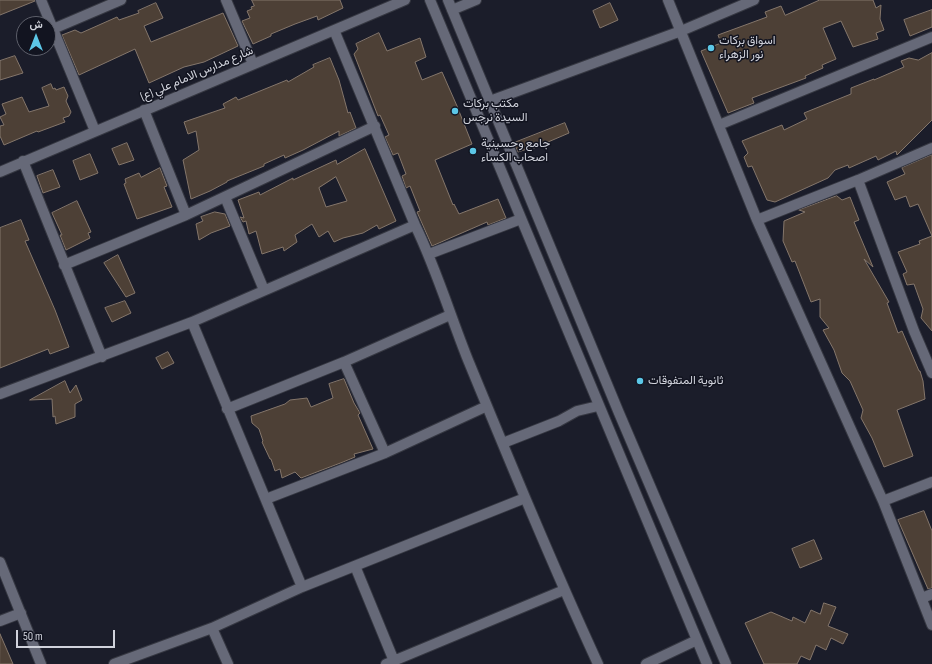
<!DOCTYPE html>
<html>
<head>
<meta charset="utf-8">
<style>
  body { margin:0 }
  #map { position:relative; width:932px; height:664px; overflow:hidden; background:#1b1d2a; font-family:"Sofia Sans Condensed",Vazirmatn,sans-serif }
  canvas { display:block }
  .north { position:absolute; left:16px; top:16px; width:40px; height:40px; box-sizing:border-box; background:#121420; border:1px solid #5e606b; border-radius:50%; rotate:0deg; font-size:11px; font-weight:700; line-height:16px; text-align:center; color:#d0d2db }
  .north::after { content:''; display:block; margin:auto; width:14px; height:18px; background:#5cc7e7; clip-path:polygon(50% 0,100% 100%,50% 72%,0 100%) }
  .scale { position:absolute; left:16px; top:630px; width:99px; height:18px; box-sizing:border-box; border:2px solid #d0d2db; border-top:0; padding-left:5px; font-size:12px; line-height:14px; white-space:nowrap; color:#d0d2db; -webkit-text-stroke:3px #121420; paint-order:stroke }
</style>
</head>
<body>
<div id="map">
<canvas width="932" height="664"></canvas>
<div class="north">ش</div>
<div class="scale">50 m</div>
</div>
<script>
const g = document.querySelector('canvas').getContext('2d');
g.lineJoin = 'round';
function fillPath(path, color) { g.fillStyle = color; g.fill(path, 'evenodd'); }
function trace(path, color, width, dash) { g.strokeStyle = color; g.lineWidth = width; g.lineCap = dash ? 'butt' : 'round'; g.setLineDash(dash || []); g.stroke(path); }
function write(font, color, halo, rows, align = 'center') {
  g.font = font + ' "Sofia Sans Condensed",Vazirmatn,sans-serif'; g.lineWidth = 3; g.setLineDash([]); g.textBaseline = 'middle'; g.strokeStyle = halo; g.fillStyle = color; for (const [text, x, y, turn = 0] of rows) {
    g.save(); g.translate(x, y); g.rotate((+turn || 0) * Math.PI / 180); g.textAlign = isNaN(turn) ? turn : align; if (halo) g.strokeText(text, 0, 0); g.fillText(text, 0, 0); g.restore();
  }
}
const building = new Path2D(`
  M0 0H35V1L0 15Z
  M252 0H340L343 8 318 20 317 16 295 24 271 34V36L253 44 242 21 250 18 247 11 252 9 251 7 254 6Z
  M820 0H873L876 8 881 5 880 19 884 30 876 33 878 39 853 47 841 21 823 28 836 59 822 65 823 68 805 76 806 78 752 98 754 103 728 113 701 51 721 43 718 35 767 17 765 12 781 6 785 15Z
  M156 3 163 18 144 26 151 42 223 13 238 46 204 62 184 67 149 83 135 49 79 75 62 35 75 30 81 33 117 17 119 20 139 13 138 11Z
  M610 3 618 20 600 28 593 11Z
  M932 10V27L910 36 904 20Z
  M379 33 387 51 420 38 426 57 415 62 422 80 442 72 457 106 472 144 435 160 453 205 454 204 459 214 498 199 506 218 488 225 487 222 432 246 417 212 420 211 410 186 406 188 402 176 406 174 398 153 393 155 385 137 389 135 380 115 378 116 354 54 358 49 356 44Z
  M932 53V120L897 155 896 151 878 160 876 156 849 168 848 165 835 170 828 178 775 202 767 200 752 166 748 167 744 157 748 153 742 141 782 125 784 130 807 119 804 113 851 94V88L874 79V80L904 67 901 61 909 58 918 60Z
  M15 56 23 73 0 80V61Z
  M330 58 339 80 348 113 350 112 356 128 339 136V131L303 150 285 158 284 155 264 164V166L227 181V182L210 191 191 199 183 160 199 150 196 131 188 134 184 122 225 108 223 104 236 97 238 100 287 80 288 82 314 67 313 65Z
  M51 84 53 89 55 88 56 90 64 87 68 96 66 101 71 112 69 116 63 118 65 122 38 132 37 131 4 145 0 136V126L4 125 0 117 6 114 2 104 22 97 29 112 49 106 42 88Z
  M565 123 569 133 527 151V149L518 152 514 143Z
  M127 143 134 160 119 165 112 149Z
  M365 149 396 221 379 229 377 225 363 233 343 238 334 242 328 231 319 237 312 224 295 235 297 242 284 251 283 247 262 254 256 231 249 234 246 221 243 222 240 217 244 218 238 200 259 192 260 195 293 178V180L336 160 337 164ZM336 177 347 201 326 207 319 188Z
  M90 154 98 173 80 180 73 161Z
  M932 155V331L921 318 923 309 914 284 907 285 903 274 907 272 898 252 920 244 919 241 932 236 918 204 910 207 906 196 895 200 887 182 905 174 902 168Z
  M160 168 167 186 164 187 172 207 137 219 124 184 126 183 125 179 139 173 141 177Z
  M53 170 60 187 43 193 37 176Z
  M837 196 842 200 850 197 859 220 854 222 873 267 864 259 889 302 887 303 898 333 902 331 919 371H920L923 381 925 399 897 410 913 456 884 467 872 438 861 418 863 410 850 381 842 373 834 350 823 330 829 328 820 317V299L811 302 795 261 792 262 783 241 784 221 805 212 799 210Z
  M77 201 91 232 88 233 90 238 66 250 60 235H62L52 213Z
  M215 212 225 214 230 226 211 233 199 240 196 224 203 221 201 217Z
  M21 220 29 240 25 241 55 310 69 347 50 354 48 349 0 368V228Z
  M118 255 135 293 126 297 104 263Z
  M125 301 131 313 112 322 105 308Z
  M168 352 174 363 162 369 156 358Z
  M344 379 354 403 360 413 358 415 373 449 354 454 355 457 343 462 301 478 295 472 282 478 280 469 275 471 271 459H270L262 442 263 441 259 429 252 423 251 416 285 404 290 400 307 398 311 407 333 398 329 384Z
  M65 381 70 393 76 385 82 400 75 404V417L56 424 55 416 53 417 52 399 30 400Z
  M924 511 932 531V588L928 589 898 520Z
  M814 540 822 559 800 568 792 549Z
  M824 603 836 607 828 626 848 634 843 644 831 638 826 650 816 645 810 660 801 656 797 664H764L745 623 771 612 792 621 793 617 805 623 811 610 820 614Z
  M0 634 13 664H0Z`);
const minor = new Path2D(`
  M41 0 95 131
  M226 0 253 64
  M430 0 707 664
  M448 0 619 413 726 664
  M668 0 757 220 883 501 932 625
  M452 10 476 0
  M53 29 121 0
  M334 30 415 225C436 268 450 315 468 360 510 462 552 564 598 664
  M490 101 681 31 754 0
  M144 110 186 215
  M719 125 932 37
  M23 161 102 357
  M0 172 405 0
  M858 180 914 331 932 373
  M225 197 264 290
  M757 220 858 180 932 148
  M429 254 521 219
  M64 265 186 215 375 126
  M192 322 302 587
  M344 362 385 453
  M0 394 192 322 415 225
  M227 409 344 362 450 315
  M503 443 559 421 577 411 598 406
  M266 499 385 453 487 406
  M883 501 932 482
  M0 562 41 664
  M355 566 394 661
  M922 598 932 594
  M0 621 21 613
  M212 628 228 664
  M114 664 212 628 302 587 525 498
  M386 664 564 590
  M646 664 697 640`);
const markers = [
  [711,48,4,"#5cc7e7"],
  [455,111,4,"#5cc7e7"],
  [473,151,4,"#5cc7e7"],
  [640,381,4,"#5cc7e7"]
];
const poiNames = [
  ["اسواق بركات",719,41],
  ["نور الزهراء",719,55],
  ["مكتب بركات",463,104],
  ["السيدة نرجس",463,118],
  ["جامع وحسينية",481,144],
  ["اصحاب الكساء",481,158],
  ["ثانوية المتفوقات",648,381]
];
const streetNames = [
  ["شارع مدارس الامام علي (ع)",197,74,-23]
];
fillPath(building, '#4d4036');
trace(building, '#84766b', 1);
trace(minor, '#363842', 12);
trace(minor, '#666978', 10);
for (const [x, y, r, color] of markers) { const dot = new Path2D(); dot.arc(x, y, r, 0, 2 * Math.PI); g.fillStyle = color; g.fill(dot); trace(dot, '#121420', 1.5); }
write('12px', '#d0d2db', '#121420', poiNames, 'left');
write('12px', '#d0d2db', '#121420', streetNames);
</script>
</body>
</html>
